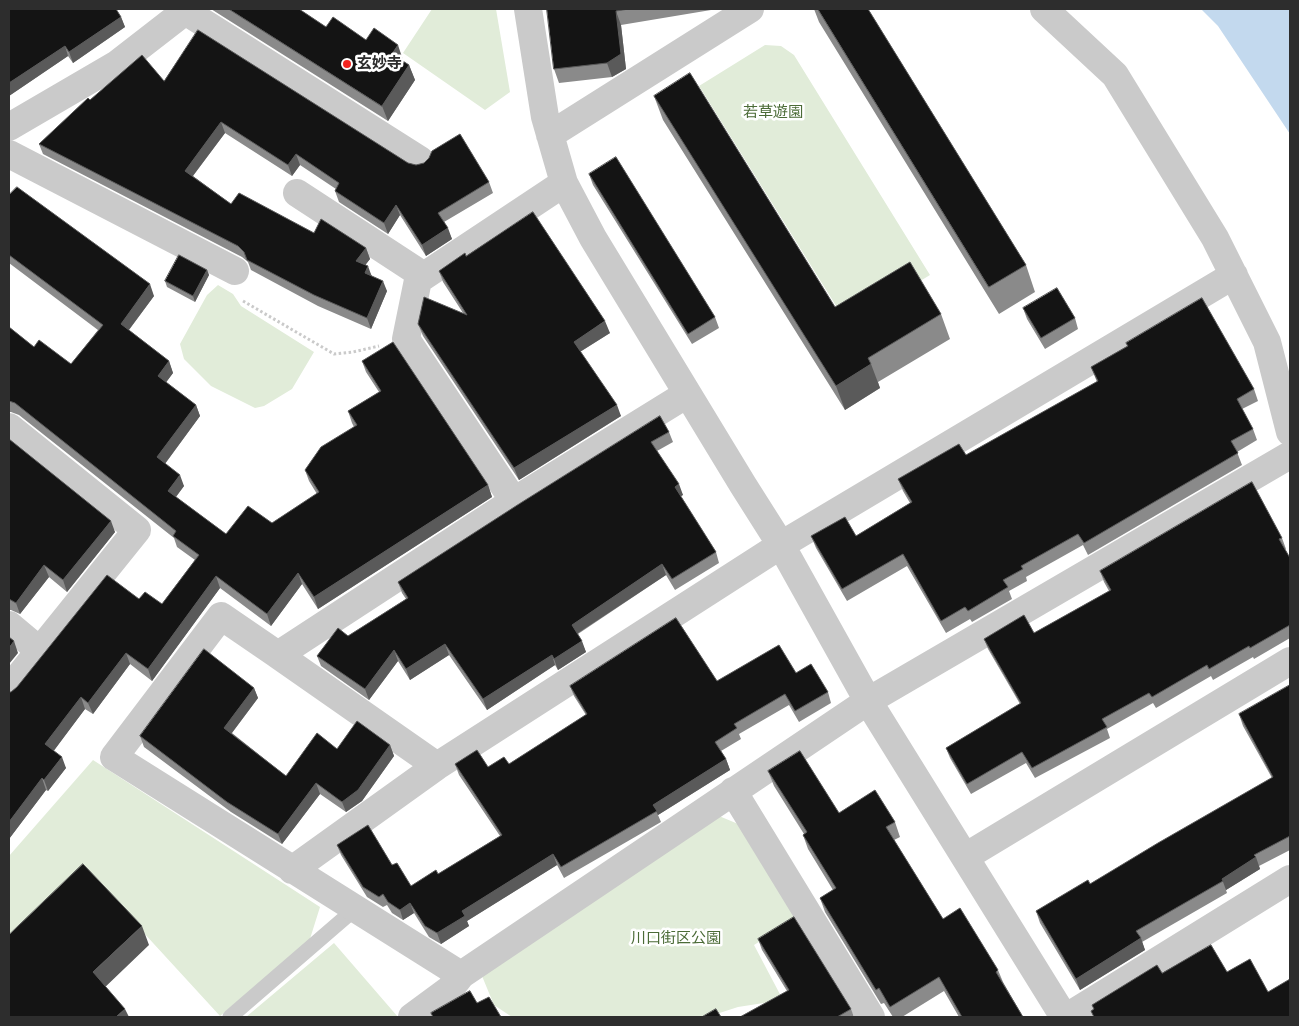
<!DOCTYPE html>
<html>
<head>
<meta charset="utf-8">
<style>
  body { margin:0 }
  #map { position:relative; width:1299px; height:1026px; overflow:hidden; background:#fff; font-family:Manrope,sans-serif }
  canvas { display:block }
  .frame { position:absolute; inset:0; border:10px solid #2d2d2d; pointer-events:none }
</style>
</head>
<body>
<div id="map">
<canvas width="1299" height="1026"></canvas>
<div class="frame"></div>
</div>
<script>
const g = document.querySelector('canvas').getContext('2d');
g.lineJoin = 'round';
function fillPath(path, color) { g.fillStyle = color; g.fill(path, 'evenodd'); }
function trace(path, color, width, dash) { g.strokeStyle = color; g.lineWidth = width; g.lineCap = dash ? 'butt' : 'round'; g.setLineDash(dash || []); g.stroke(path); }
function write(font, color, halo, rows, align = 'center') {
  g.font = font + ' Manrope,"Noto Sans JP",sans-serif'; g.lineWidth = 5; g.setLineDash([]); g.textBaseline = 'middle'; g.strokeStyle = halo; g.fillStyle = color; for (const [text, x, y, turn = 0] of rows) {
    g.save(); g.translate(x, y); g.rotate((+turn || 0) * Math.PI / 180); g.textAlign = isNaN(turn) ? turn : align; if (halo) g.strokeText(text, 0, 0); g.fillText(text, 0, 0); g.restore();
  }
}
const green = new Path2D(`
  M432 9H496L510 92 485 110 403 53Z
  M765 45 781 46 794 55 930 275 848 325 699 86Z
  M218 285 233 294 241 306 314 352 292 389 264 406 255 408 211 386 184 359 180 344 207 295Z
  M93 760 320 907 309 942 220 1016 87 871 9 944V856Z
  M719 816 743 826 797 918 754 945 783 1000 738 1007 707 1017H512L494 1005 482 976Z
  M334 943 398 1017H246Z`);
const water = new Path2D(`
  M1201 9H1290V134L1218 26Z`);
const path = new Path2D(`
  M243 301 334 354 353 352 379 346`);
const lane = new Path2D(`
  M230 1017 355 909`);
const street = new Path2D(`
  M528 9 545 117 564 183 593 238 743 485 781 545 868 701 1064 1017
  M1044 9 1115 75 1215 238 1267 342 1290 432
  M185 11 420 160
  M9 127 117 64 188 9
  M550 135 750 9
  M9 154 235 271
  M297 193 424 276
  M687 394 514 501 278 655 221 616 114 757 461 975 868 701 1290 455
  M9 427 137 530 9 689
  M514 501 406 339 418 280 564 183
  M9 625 40 651
  M278 655 437 766
  M733 791 871 1017
  M965 857 1290 661
  M292 870 437 766 781 545 1234 275
  M412 1017 450 989 461 975
  M1067 1017 1290 879`);
const wall = new Path2D(`
  M9 9 121 17 125 27 73 63 68 56 9 96Z
  M211 9H299L326 27 366 40 403 60V61L409 65 415 80 388 121Z
  M547 9H717L621 25 626 69 612 77 559 83 554 69Z
  M814 9H868L1026 265 1035 292 999 314 819 22Z
  M164 81 408 163 489 182 493 193 444 222 452 239 426 256 400 215 388 234 339 202 335 191 336 189 300 165 292 176 225 133 193 176 231 204 314 233 366 248 370 259 365 265 372 276 387 291 371 329 318 306 251 270 248 262 242 257 43 154 39 144 90 100Z
  M654 96 835 307 941 314 950 339 878 382 880 388 845 410 663 120Z
  M589 174 715 317 719 328 692 344 593 185Z
  M9 195 154 296 129 330 169 361 173 373 166 382 196 405 200 416 165 464 184 486 176 497 226 534 272 523 317 494 309 481 305 470 354 427 352 423 348 411 379 392 366 372 362 361 488 485 492 497 318 609 302 584 271 626 220 588 152 681 130 664 93 714 85 709 53 751 66 768 48 791 46 790 9 839 11 692 139 599 162 604 195 560 177 547 174 538 19 415 11 412H9V327L34 347 71 364 98 330 9 263Z
  M466 256 610 333 580 352 621 416 519 480 423 336 418 324 463 313 443 282 439 271Z
  M207 270 209 275 195 302 167 287 165 281Z
  M1023 308 1075 318 1078 329 1045 349 1027 319Z
  M1126 343 1254 389 1258 401 1242 409 1253 429 1257 440 1237 452 1242 465 1088 555 1083 545 1026 577 1027 581 1009 591 1012 599 972 622 970 619 946 633 907 566 847 601 816 548 811 536H856L910 503 903 491 898 479 966 455 1097 382 1091 367 1127 346Z
  M669 432 673 442 657 451 683 495 680 496 716 552 719 563 675 590 666 575 578 634 586 652 558 670 555 665 487 710 449 655 410 680 398 661 369 700 321 666 317 656 406 599 402 593 398 582Z
  M9 439 115 532 67 592 49 577 20 614 11 610H9Z
  M1282 538 1286 549H1285L1290 558V638L1254 659 1253 657 1213 680 1211 676 1156 708 1153 703 1107 729 1110 738 1035 778 1026 763 971 794 950 758 946 748 1020 704 988 649 984 639 1034 633 1109 591 1104 582 1100 571Z
  M796 673 828 692 831 703 799 722 789 705 739 734 741 739 721 751 726 759 730 770 658 815 661 822 564 878 557 865 467 921 469 926 441 944 429 937 414 913 403 920 392 913 387 905 383 907 367 897 341 855 337 845 392 865 411 886 438 874 500 836 459 775 455 764 488 767 509 764 586 715 574 696 570 686 717 681Z
  M1290 685V850L1259 866 1260 869 1226 890 1227 893 1142 942 1145 950 1080 990 1040 923 1036 911 1090 884 1272 778 1243 726 1239 714Z
  M254 688 258 698 232 733 286 776 337 749 390 745 394 756 362 801 346 812 320 794 282 844 231 812 144 747 140 736Z
  M768 771 839 813 895 822 900 837 894 840 943 919 998 970 1003 982 1023 1017H959L944 991 902 1017H893L884 1003 881 1004 825 912 820 898 833 890 808 849 803 835 804 834 774 786Z
  M758 939 851 1009 854 1017H740L787 991 762 950Z`);
const shadedWall = new Path2D(`
  M616 11 621 25 626 69 612 77 607 63Z
  M121 17 125 27 73 63 69 52Z
  M398 45 403 60 398 69 392 54Z
  M65 46 68 56 9 96V83Z
  M409 65 415 80 388 121 382 106Z
  M221 122 225 133 189 181 185 171Z
  M296 154 300 165 292 176 288 165Z
  M396 205 400 215 388 234 384 223Z
  M448 228 452 239 426 256 422 245Z
  M366 248 370 259 360 272 356 261Z
  M368 266 372 277 365 273Z
  M207 270 209 275 195 302 193 296Z
  M383 281 387 291 371 329 367 318Z
  M150 284 154 296 125 335 121 324Z
  M605 321 610 333 578 353 574 342Z
  M169 361 173 373 162 388 158 376Z
  M871 364 880 388 845 410 836 386Z
  M196 405 200 416 161 469 157 457Z
  M617 405 621 416 519 480 514 468Z
  M180 475 184 486 172 502 168 491Z
  M679 484 683 495 678 498 675 487Z
  M488 485 492 497 318 609 314 597Z
  M111 521 115 532 67 592 63 580Z
  M662 564 666 575 575 635 572 625Z
  M44 565 49 577 20 614 16 603Z
  M298 573 302 584 271 626 267 614Z
  M216 576 220 588 152 681 148 669Z
  M14 641 18 653 9 664V648Z
  M582 641 586 652 558 670 554 659Z
  M445 644 449 655 410 680 406 669Z
  M394 650 398 661 369 700 365 689Z
  M126 653 130 664 93 714 88 703Z
  M552 655 555 665 487 710 483 699Z
  M254 688 258 698 228 738 224 728Z
  M81 697 85 709 50 756 45 744Z
  M390 745 394 756 362 801 346 812 342 802Z
  M62 757 66 768 48 791 44 780Z
  M726 759 730 770 658 815 653 805Z
  M42 778 46 790 9 839V822Z
  M316 783 320 794 282 844 278 834Z
  M553 854 557 865 467 921 469 926 441 944 437 933 462 911Z
  M1256 857 1260 869 1226 890 1222 879Z
  M410 903 414 913 403 920 400 910Z
  M142 926 149 945 100 992 93 972Z
  M1141 938 1145 950 1080 990 1076 979Z
  M125 1009 129 1017H116Z`);
const building = new Path2D(`
  M9 9H116L121 17 69 52 65 46 9 83Z
  M229 9H299L326 27 333 17 366 40 374 28 398 45 392 54 409 65 382 106Z
  M547 9H629L616 11 621 54 607 63 554 69Z
  M818 9H868L1026 265 989 287Z
  M198 30 408 163 416 165 424 163 429 158 432 151 460 134 489 182 438 213 448 228 422 245 396 205 384 223 335 191 339 183 296 154 288 165 221 122 185 171 231 204 239 193 314 233 321 219 366 248 356 261 368 266 365 273 383 281 367 318 314 295 247 260 244 252 238 246 39 144 88 98 90 100 142 55 164 81Z
  M690 73 835 307 910 262 941 314 868 358 871 364 836 386 654 96Z
  M616 157 715 317 688 334 589 174Z
  M17 187 150 284 121 324 169 361 158 376 196 405 157 457 180 475 168 491 226 534 248 506 272 523 319 492 305 470 321 447 357 425 348 411 381 391 362 361 393 342 488 485 314 597 298 573 267 614 216 576 148 669 126 653 88 703 81 697 45 744 62 757 44 780 42 778 9 822V692H11L17 687 107 575 139 599 145 592 162 604 199 555 173 536 176 531 15 403 9 401V327L34 347 39 340 71 364 103 325 9 255V195Z
  M533 212 605 321 574 342 617 405 514 468 418 324 424 297 467 315 439 271 465 253 466 256Z
  M179 255 207 270 193 296 165 281Z
  M1057 288 1075 318 1041 338 1023 308Z
  M1202 298 1254 389 1237 399 1253 429 1231 441 1238 453 1084 543 1078 534 1021 566 1023 569 1003 580 1008 587 968 611 965 607 941 621 903 554 842 589 811 536 845 517 856 536 912 502 898 479 959 444 966 455 1098 381 1091 367 1128 346 1126 343Z
  M660 416 669 432 651 442 679 484 675 487 716 552 672 579 662 564 572 625 582 641 554 659 552 655 483 699 445 644 406 669 394 650 365 689 317 656 338 628 348 636 408 598 398 582 519 504Z
  M9 439 111 521 63 580 44 565 16 603 9 599Z
  M1252 482 1282 538 1279 539 1290 558V625L1250 648 1249 646 1209 669 1207 665 1152 697 1149 693 1102 719 1107 727 1032 768 1022 752 967 784 946 748 1021 703 984 639 1024 615 1034 633 1111 590 1100 571Z
  M676 618 717 681 779 645 796 673 811 664 828 692 795 711 785 694 734 724 737 728 715 742 726 759 653 805 657 811 561 867 553 854 462 911 465 916 437 933 425 926 410 903 400 910 388 902 383 894 379 897 363 887 337 845 368 825 392 865 397 863 411 886 436 870 438 874 502 835 455 764 477 750 488 767 504 757 509 764 587 714 570 686Z
  M9 637 14 641 9 648Z
  M204 649 254 688 224 728 286 776 317 733 337 749 357 721 390 745 358 790 342 802 316 783 278 834 227 802 140 736Z
  M1290 685V836L1254 855 1256 857 1222 879 1223 881 1136 931 1141 938 1076 979 1036 911 1088 880 1090 884 1158 843 1273 777 1239 714Z
  M800 751 839 813 875 790 895 822 886 827 943 919 960 908 998 970 996 972 1023 1017H962L939 977 890 1007 879 988 876 990 820 898 836 888 803 835 807 832 768 771Z
  M83 864 142 926 93 972 125 1009 116 1017H9V935Z
  M794 917 851 1009 837 1017H740L789 990 758 939Z
  M1211 945 1227 972 1250 959 1268 992 1290 979V1017H1094L1091 1011 1094 1009 1092 1005 1157 965 1162 973Z
  M470 991 477 1003 489 997 501 1017H433L431 1013Z
  M716 1009 721 1017H702Z`);
const markers = [
  [347,64,5,"#f3241f"]
];
const poiNames = [
  ["玄妙寺",357,64]
];
const parkNames = [
  ["若草遊園",773,113],
  ["川口街区公園",676,939]
];
fillPath(green, '#e1ecd9');
fillPath(water, '#c3d9ee');
trace(path, '#cacaca', 3, [2.5, 2.5]);
trace(lane, '#cacaca', 15);
trace(street, '#cacaca', 28);
fillPath(wall, '#8a8a8a');
fillPath(shadedWall, '#5a5a5a');
fillPath(building, '#141414');
trace(building, '#5a5a5a', 1);
for (const [x, y, r, color] of markers) { const dot = new Path2D(); dot.arc(x, y, r, 0, 2 * Math.PI); g.fillStyle = color; g.fill(dot); trace(dot, '#fff', 2); }
write('bold 15px', '#2d2d2d', '#fff', poiNames, 'left');
write('15px', '#4b6b37', '#fff', parkNames);
</script>
</body>
</html>
